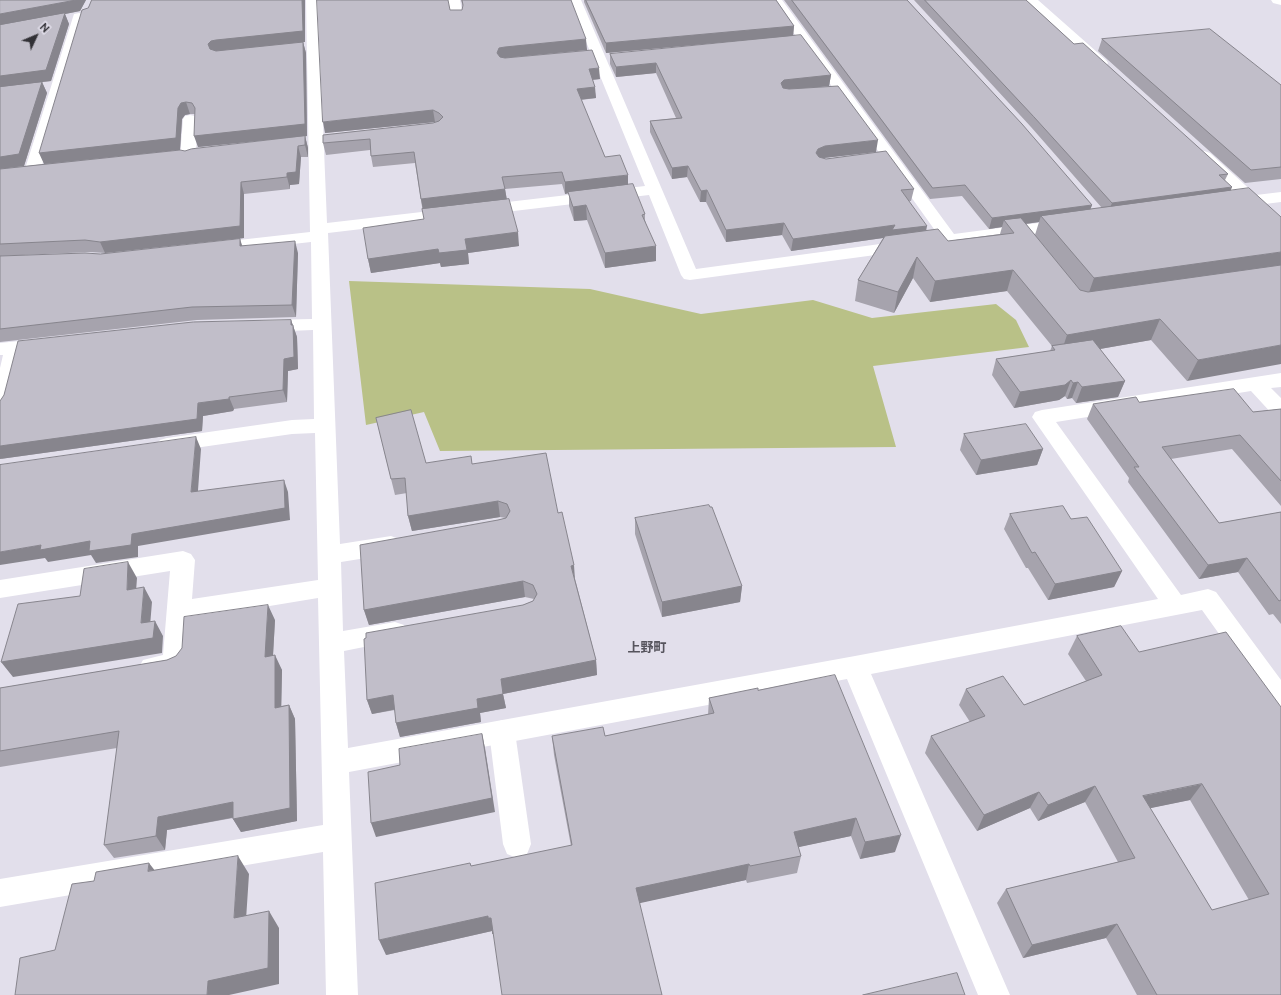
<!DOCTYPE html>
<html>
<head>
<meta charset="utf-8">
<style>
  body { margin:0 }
  #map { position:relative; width:1281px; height:995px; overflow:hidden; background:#e2dfeb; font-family:Ubuntu,sans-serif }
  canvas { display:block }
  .north { position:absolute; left:16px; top:16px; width:40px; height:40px; -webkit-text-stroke:3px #e2dfeb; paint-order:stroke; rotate:46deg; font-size:11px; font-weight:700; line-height:16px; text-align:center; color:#323136 }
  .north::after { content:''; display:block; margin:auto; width:14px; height:18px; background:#323136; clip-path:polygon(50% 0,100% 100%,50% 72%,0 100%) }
</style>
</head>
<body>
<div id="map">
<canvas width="1281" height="995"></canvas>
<div class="north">N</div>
</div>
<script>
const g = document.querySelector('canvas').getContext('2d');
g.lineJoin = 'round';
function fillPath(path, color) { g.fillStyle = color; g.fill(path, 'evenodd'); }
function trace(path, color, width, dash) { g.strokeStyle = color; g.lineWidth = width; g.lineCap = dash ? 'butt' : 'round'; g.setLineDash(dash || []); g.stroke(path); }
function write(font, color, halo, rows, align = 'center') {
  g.font = font + ' Ubuntu,"Noto Sans JP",sans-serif'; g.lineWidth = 3; g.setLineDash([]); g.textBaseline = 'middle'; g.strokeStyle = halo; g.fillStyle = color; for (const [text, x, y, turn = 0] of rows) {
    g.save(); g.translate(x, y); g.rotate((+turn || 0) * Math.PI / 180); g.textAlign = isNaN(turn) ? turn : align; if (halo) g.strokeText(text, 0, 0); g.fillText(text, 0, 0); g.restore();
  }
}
const green = new Path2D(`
  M349 281 590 289 701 314 813 300 872 318 996 304 1016 320 1029 347 873 366 896 447 440 451 424 412 366 425Z`);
const lane = new Path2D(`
  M502 720 511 724 515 732 531 844 527 854 517 858 507 854 503 844 489 732 493 724Z`);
const street = new Path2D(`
  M306 0H318L327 223 645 186 569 0H581L696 269 939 236 770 0H782L954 234 1068 219 1074 220 1076 224 1074 228 1068 229 690 280 684 279 681 275 649 195 328 233 340 544 391 536 399 539 402 545 399 551 391 554 341 562 343 631 395 622 404 625 407 632 404 639 344 651 348 748 855 656 1158 599 1032 417 1035 412 1042 410 1281 373V387L1271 388 1281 398V418L1274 416 1251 391 1056 422 1181 595 1208 589 1216 592 1281 680V711L1272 708 1202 610 871 674 1010 995H978L847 679 349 772 358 995H326L323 852 0 907V879L323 825 318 598 191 619 188 663 184 670 152 678 143 674 139 667 143 660 163 655 170 571 0 598V580L183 551 191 554 195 560 192 599 318 580 315 433 292 434 167 452 160 450 156 445 160 440 167 438 292 420 314 419 313 330 264 332 257 330 255 326 257 322 264 320 312 319 311 242 212 253 206 252 203 248 206 244 212 243 310 232Z
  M448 0H460L463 16 462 19H452Z
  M1025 0H1038L1106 60 1108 63 1106 66 1101 67 1096 66Z
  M1271 0H1281V5L1273 3Z
  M79 13 84 14 85 17 40 172 38 175 32 177 26 175 24 172 73 17 74 14Z
  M190 115 195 116 197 119 196 156 194 159 188 161 182 159 180 156 183 119 185 116Z
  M1204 151 1210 153 1256 195 1281 192V202L1265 204 1281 218V232L1275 231 1248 206 1231 208 1225 206 1223 203 1225 200 1239 197 1198 159 1196 156 1198 153Z
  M47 338 54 340 57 344 54 348 23 353 10 407 7 412 0 414V368L3 355H0V343Z`);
const wall = new Path2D(`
  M0 0H86L80 11 65 14 69 24 51 81 42 82 47 93 24 166 2 169 44 164 88 8 92 0H305V42H303L306 53 307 136 198 147 195 114H190L185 115 182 119 180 150 67 162 185 151 305 136 308 148V157H301L299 184 290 185V189L244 194V238L105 253 90 252 0 256Z
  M461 0H571L587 50 510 57 600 79 593 80 596 98 581 100 605 157 628 185 645 214V220L656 261 605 268 587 220 574 221 569 206V193L565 194 562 184 505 189 507 200 519 246 468 253 469 264 441 267 440 263 371 273 368 259 424 219 415 163 373 167 371 156 370 150 326 155 323 143 433 123 436 122H435L325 133 450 10H462L463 7Z
  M584 0H776L794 26 793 36 606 53 584 2Z
  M784 0H907L1092 205 1090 209 1102 208 1031 127 914 0H1026L1074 44 1228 174 1225 180 1231 191 1281 217 1187 381 1151 340 1100 349 1125 381 1118 397 1076 403 1072 398 1067 399 1065 396 1059 400 1014 408 992 375 996 359 1050 351 1052 346 1007 291 930 302 913 278 894 313 855 301 858 280 883 238 791 251 782 235 726 242 706 202H700L687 177 672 179 650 132V121L676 118 656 73 616 77 610 64V54L831 75 829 86 806 88 876 152 822 158 914 189 911 201H909L926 230 948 241 1000 234 1002 227 989 229 962 196 930 199ZM1039 222 1035 235 1026 224Z
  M1102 39 1281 85V179L1245 183 1098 51Z
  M242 246 298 253 296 317 197 320 0 342V256L100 254Z
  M291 320 297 337 298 369 288 371 287 402 234 409 233 411 203 416 202 431 0 459Z
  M1139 402 1253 412 1281 409V506L1232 449 1171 459 1219 523 1281 512V624L1273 614 1269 615 1238 572 1199 579 1128 482 1129 478 1087 419 1093 404Z
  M376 418 426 463 472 464 558 513 596 660 597 675 503 694 506 708 480 713 481 722 400 737 396 723 395 710 372 714 367 700 523 605 533 601 534 599 525 597 369 625 364 610 498 520 506 518 500 517 412 531 408 516 407 493 395 495Z
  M964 434 1043 449 1037 465 976 475 960 450Z
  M1010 514 1071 519 1122 571 1114 587 1048 600 1028 568H1026L1004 529Z
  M635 518 742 586 740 602 662 617 635 534Z
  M275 620 273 656 282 670 281 706 289 705 295 719 297 821 241 832 233 819V818L167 830 165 850 114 858 104 845 117 748 0 767V688L167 660Z
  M1077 636 1139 652 1281 707V995H1137L1106 938 1023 958 997 903 1006 889 1118 862 1085 802 1038 821 1030 808 977 831 925 753 931 736 970 722 959 705 966 689 1024 705 1086 681 1068 654ZM1190 800 1249 900 1212 910 1150 808Z
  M758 690 895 852 860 859 851 836 798 847 801 856 797 873 747 883 746 880 492 934V931L386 955 470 863 471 866 571 846 554 755 552 736H605L708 715 709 698Z`);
const shadedWall = new Path2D(`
  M76 0H86L80 11 65 14 69 24 51 81 42 82 47 93 24 166 0 169V14Z
  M302 0H305V42H303L306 53 307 136 198 147 194 136 211 55 208 44 211 41Z
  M794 26 793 36 606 53V43Z
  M586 39 587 50 506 58 498 64 497 53 499 48 505 47Z
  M656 63V73L616 77V67Z
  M599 68 600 79 589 80V69Z
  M831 75 829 86 783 91 781 83 784 80Z
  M595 87 596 98 577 100V89Z
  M186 102 190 114 185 115 182 119 180 150 44 164 39 153 181 103Z
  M433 110 435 122 325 133 323 122Z
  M305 136 308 148V157L305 145Z
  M878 140 876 152 824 158 817 160 816 153 818 149 825 146Z
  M298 146 301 157 299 184 290 185V189L287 177V173Z
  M688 166 687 177 672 179V168Z
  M628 175V186L568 192 569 193 565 194V182Z
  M241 182 244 194V238L105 253 100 242Z
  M1232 187 1228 198 1108 213 1112 203Z
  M505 189 507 201 423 210 421 199Z
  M707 190 706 202H700L701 191Z
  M586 205 587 220 574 221 573 207Z
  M1092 205 1088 216H1041L1039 222 1009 226 1004 220 1002 227 989 229 992 218Z
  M784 223 782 235 726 242V230Z
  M895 225 927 226 925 237H890L791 251 793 239Z
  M518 232 519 246 468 253 469 264 441 267 440 263 371 273 368 259 465 239Z
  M240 239 244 251 240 246Z
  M295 241 298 253 296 317 292 305Z
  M656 246V261L605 268V253Z
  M1281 252V271L1087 298 1094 278Z
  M917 257 913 278 894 313 898 292Z
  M1013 270 1007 291 930 302 935 281Z
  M1160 319 1151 340 1060 356 1067 335Z
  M291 320 297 337 298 369 288 371 287 402 283 390 284 359 291 325Z
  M1281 345V364L1187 381 1198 360Z
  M1071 380 1065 396 1059 400 1014 408 1020 392Z
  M1125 381 1118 397 1076 403 1082 387Z
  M1078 382 1072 398 1067 399 1073 383Z
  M229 397 234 409 233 411 203 416 202 431 0 459V446Z
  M196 437 201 449 197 504 191 492Z
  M1043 449 1037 465 976 475 981 460Z
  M284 480 288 492 290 520 138 546V557L96 563 91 555 48 562 45 558 0 565V552L41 545 132 534Z
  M498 501 500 517 412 531 408 516Z
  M1247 558 1238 572 1199 579 1208 565Z
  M128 562 137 578 135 605 127 590Z
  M574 565 575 580 571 566Z
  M1122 571 1114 587 1048 600 1055 584Z
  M523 581 525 597 369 625 364 610Z
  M742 586 740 602 662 617V602Z
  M144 587 152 602 149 638 155 621 163 636 162 653 13 677 1 662 141 623Z
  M268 605 275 620 272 672 265 657Z
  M275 655 282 670 281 722 275 708Z
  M596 660 597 675 503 694 506 708 480 713 481 722 400 737 396 723 477 699 501 679Z
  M393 695 397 709 372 714 367 700Z
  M289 705 295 719 297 821 241 832 233 819Z
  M482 734 485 748 495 812 376 837 371 823Z
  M1202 784 1190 800 1132 812 1143 796Z
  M1095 786 1085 802 1038 821 1048 805Z
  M1039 792 1030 808 977 831 984 815Z
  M233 802 241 816 167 830 165 850 156 836 158 817Z
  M856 818 851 836 790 849 794 832Z
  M901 835 895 852 860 859 865 842Z
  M238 856 249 874 245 935 234 918Z
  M149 863 163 881 148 871Z
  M749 864 746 880 636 904V888Z
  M269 911 279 928V984L229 995H207L208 981Z
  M488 916 491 918 495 933 492 934V931L386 955 379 940Z
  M1117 924 1106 938 1023 958 1032 945Z`);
const building = new Path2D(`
  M0 0H76L0 14Z
  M92 0H302L303 31 216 40 211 41 208 44 210 49 216 51 303 42 305 124 194 136 195 108 192 103 186 102 181 103 178 108 176 138 39 153 82 10 88 8Z
  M317 0H448L450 10H462L463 5 462 0H571L586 39 505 47 499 48 497 53 500 57 505 58 592 50 599 68 589 69 595 87 577 89 605 157 620 155 628 175 565 182 562 172 502 177 505 189 421 199 414 152 371 156 370 139 323 143V135L433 123 439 121 443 117 439 113 433 110 323 122Z
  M586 0H776L794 26 606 43Z
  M792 0H907L1022 124 1092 205 992 218 965 185 933 188Z
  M925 0H1026L1074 44 1083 43 1228 174 1219 175 1232 187 1112 203 1034 117Z
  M65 13 46 70 0 76V25Z
  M1210 29 1281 85V167L1251 170 1102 39Z
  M801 35 831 75 784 80 781 83 783 88 789 89 838 86 878 140 825 146 818 149 816 153 819 157 826 159 886 151 914 189 901 190 927 226 892 230 895 225 793 239 784 223 726 230 707 190 701 191 688 166 672 168 650 121 682 118 656 63 616 67 610 54Z
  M42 82 19 154 0 157V87Z
  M305 136V145L298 146 296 172 287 173V177L241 182 240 226 100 242 85 240 0 244V169L180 150 185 151 191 149Z
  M633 184 645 214 642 215 656 246 605 253 586 205 573 207 568 192Z
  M1249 188 1281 217V252L1094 278 1041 216Z
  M509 199 518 232 465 239 467 250 439 253 438 249 368 259 363 228 424 219 422 209Z
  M1021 218 1080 290 1088 292 1281 265V345L1198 360 1160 319 1067 335 1013 270 935 281 917 257 898 292 858 280 885 236 938 229 948 241 1014 233 1004 220Z
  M240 239V246L295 241 292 305 192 307 0 329V256L85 253 100 254Z
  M291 320V325H293L294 357 284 359 283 390 229 397V399L198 403 197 419 0 446V401L4 395 18 341 193 322Z
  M1093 340 1125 381 1082 387 1078 382 1073 383 1071 380 1065 385 1020 392 996 359 1055 350 1052 346Z
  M1234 389 1253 412 1281 409V481L1240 435 1162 447 1219 523 1281 512V600L1279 601 1247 558 1208 565 1134 467H1139L1093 404 1136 397 1139 402Z
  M411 410 426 463 471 456 472 464 546 453 558 513 562 512 574 565 571 566 596 660 501 679 503 694 477 699 478 708 396 723 393 695 367 700 364 639 366 638V633L523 605 533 601 537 594 533 585 523 581 364 610 360 545 498 520 506 518 510 511 507 504 498 501 408 516 405 478 391 479 376 418Z
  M1026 424 1043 449 981 460 964 434Z
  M196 437 191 492 284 480 285 508 132 534 131 545 89 551 90 541 40 550 41 545 0 552V465Z
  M709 505 710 507H712L742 586 662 602 635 518Z
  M1063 506 1071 519 1087 517 1122 571 1055 584 1035 552 1032 553 1010 514Z
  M128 562 127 590 144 587 141 623 155 621 153 638 1 662 18 604 80 596 84 569Z
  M268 605 265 657 275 655V708L289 705 290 808 233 819V802L158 817 156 836 104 845 119 731 0 751V688L167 660 176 656 182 648 184 617Z
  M1121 626 1139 652 1226 632 1281 707V995H1157L1117 924 1032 945 1006 889 1135 858 1095 786 1048 805 1039 792 984 815 931 736 985 716 966 689 1003 676 1024 705 1102 675 1077 636ZM1202 784 1269 894 1212 910 1143 796Z
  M835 675 901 835 865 842 856 818 794 832 801 856 750 866 749 864 636 888 662 995H502L491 918H488V916L379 940 375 883 470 863 471 866 572 845 552 736 603 727 605 736 714 713 709 698 758 688V690Z
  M482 734 492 798 371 823 368 772 400 765 399 749Z
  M238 856 234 918 269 911 268 968 208 981 207 995H15L20 958 55 950 72 884 94 881 96 872 149 863 148 871Z
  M957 973 965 995H863Z`);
const quarterNames = [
  ["上野町",647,648]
];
fillPath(green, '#b9c187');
fillPath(lane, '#fff');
fillPath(street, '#fff');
fillPath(wall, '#a6a3ad');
fillPath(shadedWall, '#87858d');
fillPath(building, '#c1bec9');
trace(building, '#87858d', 1);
write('bold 13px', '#56545d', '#e2dfeb', quarterNames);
</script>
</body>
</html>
